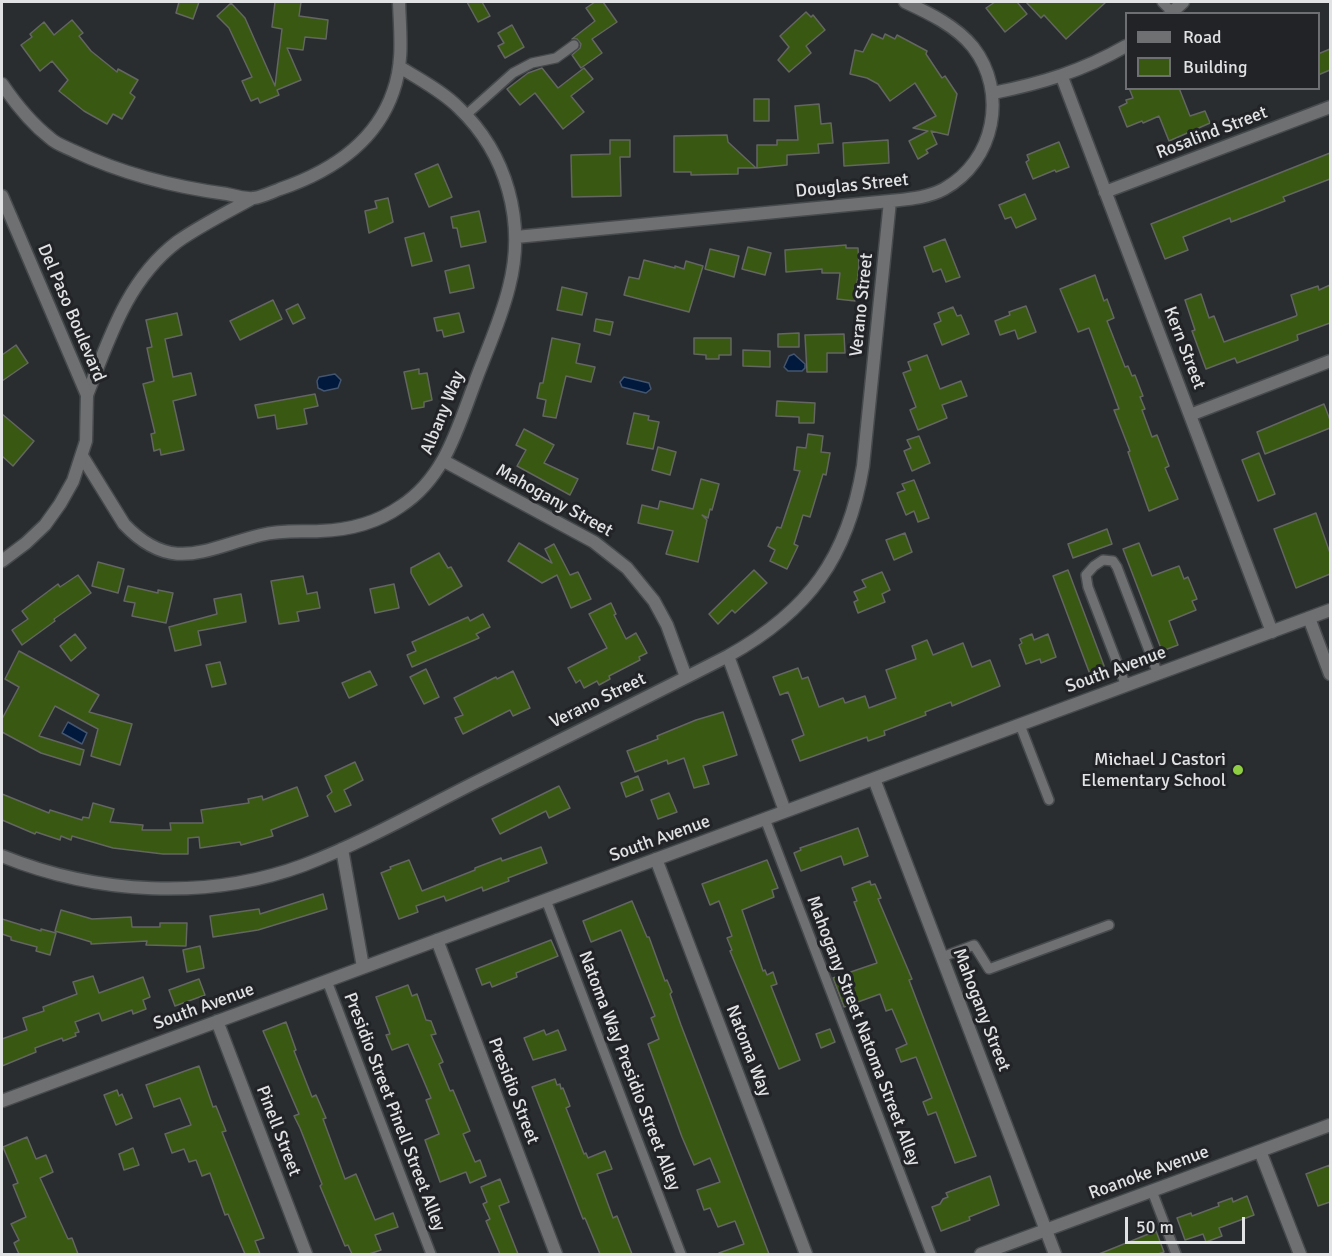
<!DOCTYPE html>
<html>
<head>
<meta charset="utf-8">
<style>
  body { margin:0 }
  #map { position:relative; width:1332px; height:1256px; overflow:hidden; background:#2a2d30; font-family:Signika,sans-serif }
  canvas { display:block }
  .frame { position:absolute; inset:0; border:3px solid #e1e2e4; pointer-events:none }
  .legend { position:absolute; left:1125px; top:12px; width:195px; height:78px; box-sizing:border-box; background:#212326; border:2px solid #6e6f72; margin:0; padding:8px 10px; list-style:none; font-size:18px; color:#e1e2e4 }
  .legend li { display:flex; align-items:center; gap:12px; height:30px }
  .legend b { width:30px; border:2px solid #6e6f72 }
  .scale { position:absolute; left:1125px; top:1217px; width:120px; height:27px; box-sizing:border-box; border:3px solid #e1e2e4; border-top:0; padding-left:8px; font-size:18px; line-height:21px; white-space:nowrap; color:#e1e2e4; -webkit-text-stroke:4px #212326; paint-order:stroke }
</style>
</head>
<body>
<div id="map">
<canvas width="1332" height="1256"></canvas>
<div class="frame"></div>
<ul class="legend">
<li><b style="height:8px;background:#6f7072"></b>Road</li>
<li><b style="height:16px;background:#395811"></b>Building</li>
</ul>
<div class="scale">50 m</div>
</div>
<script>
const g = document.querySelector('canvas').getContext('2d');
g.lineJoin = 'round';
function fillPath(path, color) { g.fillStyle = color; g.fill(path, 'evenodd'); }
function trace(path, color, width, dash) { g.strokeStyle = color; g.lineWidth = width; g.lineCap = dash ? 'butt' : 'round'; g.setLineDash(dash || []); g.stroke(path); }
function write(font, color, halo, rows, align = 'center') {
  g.font = font + ' Signika,sans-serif'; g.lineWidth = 6; g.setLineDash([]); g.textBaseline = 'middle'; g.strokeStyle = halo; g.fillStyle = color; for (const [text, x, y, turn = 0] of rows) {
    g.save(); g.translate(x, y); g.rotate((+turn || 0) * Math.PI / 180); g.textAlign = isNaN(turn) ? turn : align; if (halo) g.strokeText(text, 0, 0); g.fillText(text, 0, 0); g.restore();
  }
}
const water = new Path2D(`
  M794 354 805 364V368L802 371H788L784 367 789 356Z
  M335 374 341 380 338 388 324 391 318 388 317 381 319 377Z
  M624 377 649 383 651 389 646 393 622 387 620 382Z
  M68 722 87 733 82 744 62 733Z`);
const building = new Path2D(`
  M179 2H199L193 19 176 13Z
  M275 2H301L299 16 328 20 326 39 305 37 303 50 287 48 301 80 277 90 279 95 260 103 258 98 251 101 242 81 252 77 229 28 217 16 231 3 245 18 275 86 282 29 272 27Z
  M467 2H482L490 16 478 22Z
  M595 2H603L617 22 592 39 602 53 581 68 572 55 580 48 581 44 577 39H572L595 21 586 8Z
  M995 2H1017L1027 14 1005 32 986 8Z
  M1026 2H1106L1066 39 1044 15 1041 18Z
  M806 12 811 17 813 15 825 30 806 46 811 53 789 72 778 60 789 47 780 36Z
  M72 20 83 33 79 36 91 51 117 72 118 69 138 80 130 93 135 97 122 119 113 114 107 124 84 111 59 91 68 80 52 61 40 71 21 45 32 37 30 34 44 22 54 35Z
  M512 25 524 47 505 58 498 46 504 43 498 33Z
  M872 34 883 39 885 34 895 39 897 35 927 51 926 54 942 78 945 76 957 94 948 135 931 131 937 144 926 150 928 153 918 159 909 141 928 131 913 128 936 116 915 83 890 101 878 84 867 78 850 74 855 50 863 52Z
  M1330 49V70L1318 75V54Z
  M542 68 558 88 584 68 593 79 571 96 584 112 563 129 535 93 520 105 507 89 528 73Z
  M1129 88H1179L1190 116 1205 111 1210 123 1169 141 1159 116 1143 123 1142 121 1127 127 1119 107 1127 103 1126 100 1133 98Z
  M754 99H769V121H754Z
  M819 104 821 124 831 123 833 143 818 144 819 153 787 155V165L757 168V145H777V140H798L795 106Z
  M727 135 728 142 756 168H738V174L691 175V172H674V136Z
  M610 140H630V157H620L621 196 572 197 571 155 610 154Z
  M888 140 889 163 844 166 843 143Z
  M1059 142 1069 167 1056 172 1055 170 1033 179 1026 162 1029 160 1027 155Z
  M1330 153V179L1283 197 1285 201 1257 212 1231 222 1230 218 1183 237 1188 250 1165 259 1151 224Z
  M438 164 452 197 429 207 415 174Z
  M1025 194 1036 219 1016 228 1011 217 1005 219 999 205Z
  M388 198 393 222 369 233 365 211 377 208 375 201Z
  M479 211 486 242 461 247 457 228H453L451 217Z
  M424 233 432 261 412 266 405 238Z
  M945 239 960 277 946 282 941 269 933 272 924 247Z
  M846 245V248H858L859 265 855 301 837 299 840 273H822V269L786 272 785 250Z
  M748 247 771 253 765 275 742 269Z
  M710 249 739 256 734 277 705 269Z
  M644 260 675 268V266L684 269 686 261 703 266 689 312 624 295 629 277 639 279Z
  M469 265 474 288 450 293 445 271Z
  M1095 275 1104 301 1107 299 1114 318 1107 321 1125 367 1128 366 1132 376 1135 375 1143 396 1140 397 1145 409 1142 410 1152 437 1157 435 1169 466 1165 468 1178 499 1149 511 1128 452 1130 451 1114 410 1119 409 1089 328 1078 332 1060 289Z
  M1330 285V323L1297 335 1298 340 1237 363 1235 358 1206 369 1192 331 1195 330 1185 300 1201 294 1209 318 1214 316 1224 342 1296 316 1297 315 1291 295 1318 286 1319 290Z
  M562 287 587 293 582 315 557 310Z
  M273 300 282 319 240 340 230 321Z
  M298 304 305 318 293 324 286 310Z
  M1026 306 1036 332 1018 339 1015 330 1000 335 995 321 1010 315 1009 312Z
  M953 307 957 316 961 315 969 334 942 345 934 324 941 321 938 313Z
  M177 313 182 335 165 339 173 377 191 373 196 395 173 401 184 450 161 455 160 449 154 451 151 434 155 433 143 384 154 381 147 348 152 347 146 320Z
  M459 313 464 332 444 337 442 330 437 331 434 318Z
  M596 319 613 322 610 335 594 331Z
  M799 333V347H778V334Z
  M844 334 845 353H827V372H807L805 335Z
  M552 338 580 344 576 363 595 367 591 382 566 376 556 418 543 416 546 400 537 398 540 383H543Z
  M694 338H731V355H719V359H706V355L694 354Z
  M16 345 28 363 2 381V355Z
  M743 350 770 351V367L743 366Z
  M927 355 940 389 961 381 967 396 942 405 947 418 918 430 910 410 916 407 903 373 911 370 908 362Z
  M419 369V374L427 373 432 400 424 402V407L412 409 404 372Z
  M315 394 318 406 304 409 307 424 277 429 275 415 258 418 255 405Z
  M777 401 815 403 814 423H799V417L776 416Z
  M1324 404 1330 420V428L1265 454 1257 432Z
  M634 413 649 416 648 420 659 422 653 449 627 444Z
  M2 414 34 441 13 466 2 456Z
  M524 429 554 445 544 463 578 479 570 495 517 466 526 450 516 445Z
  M808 434 823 436 821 452 830 453 826 475 823 474 810 517 803 515 794 544 798 546 787 569 770 561 775 550 768 546 777 527 781 528 800 471 794 470 797 447 806 448Z
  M919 436 930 463 912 471 904 451 911 448 907 440Z
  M658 447 676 452 670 475 652 470Z
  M1259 453 1275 494 1258 501 1242 460Z
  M701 479 719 484 712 510 710 509 708 518 702 515 707 520 698 562 666 554 673 531 638 523 642 505 658 509 660 501 693 509Z
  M914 480 929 518 918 522 914 511 906 515 897 493 905 490 902 484Z
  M1316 513 1330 553V574L1296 588 1274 529Z
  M1107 529 1112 544 1073 558 1068 544Z
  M905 533 912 552 894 560 886 540Z
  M519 543 552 563 545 549 554 544 570 575 578 572 591 599 571 608 557 575 542 583 508 561Z
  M1139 543 1152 576 1179 566 1184 579 1188 577 1197 599 1192 601 1196 610 1169 621 1178 645 1162 651 1123 549Z
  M439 553 448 568 451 567 462 586 429 605 411 573V568Z
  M98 562 124 569 118 593 92 586Z
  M754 570 767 583 735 613 732 610 718 624 709 614Z
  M1068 570 1106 671 1091 677 1053 576Z
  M882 572 890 590 882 594 885 602 858 613 854 602 858 600 854 592 866 587 862 580Z
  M78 575 91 593 54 619 55 621 22 645 12 630 28 619 22 611 58 584 60 587Z
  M303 576 307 594 317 592 320 608 297 612 299 621 279 624 271 581Z
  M394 584 399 608 375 613 370 589Z
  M128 586 158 593V590L173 593 166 623 132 616 135 603 124 601Z
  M241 594 246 622 198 631 201 645 175 651 169 627 217 614 214 599Z
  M611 603 616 614 614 615 626 639 636 633 647 653 639 657 640 660 609 676 610 679 599 685 597 681 584 688 580 680 576 683 568 668 607 648 589 614Z
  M483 614 490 627 476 634 479 638 412 667 407 655 416 651 412 642 468 617 470 621Z
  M75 634 86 648 71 661 60 646Z
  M1032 634 1034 640 1048 634 1056 657 1041 663 1040 659 1026 664 1019 645 1022 643 1020 639Z
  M927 640 933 655 963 643 972 667 990 660 1000 686 952 706 951 702 925 712 926 715 884 731 885 735 868 741 867 737 800 761 792 740 804 735 788 692 780 695 773 677 798 668 802 679 808 677 819 707 843 698 845 703 865 696 869 708 896 698 886 670 916 659 912 646Z
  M19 651 99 695 89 712 132 724 120 765 91 756 98 729 55 706 39 736 84 750 80 765 41 753 2 732V719L19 687 5 679Z
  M220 662 226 684 212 687 206 665Z
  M426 669 439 697 424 704 410 677Z
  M370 671 377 685 349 698 342 683Z
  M513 671 530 708 513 716 510 710 463 734 455 718 463 715 454 698 496 677 497 679Z
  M723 712 737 755 703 766 709 784 694 788 684 758 668 764 667 760 635 772 627 751 658 739 657 736 696 720Z
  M355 762 363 780 344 790 351 805 335 812 327 796 332 792 325 776Z
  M638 776 643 790 626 797 621 783Z
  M559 786 570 808 549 818 546 811 500 834 492 819Z
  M297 787 308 816 271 830 273 836 241 845 240 842 200 848 199 837 188 838V854H163L113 848 72 836 71 840 61 836 60 840 36 832 35 834 2 820V794L49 813 50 810 82 820 83 817 89 818 93 803 114 809 110 822 143 825 142 830H171L170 823H203L201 810 249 803 248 799 262 796 263 800Z
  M669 793 677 812 658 819 651 800Z
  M858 828 868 856 844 865 841 856 801 871 794 853 801 850 800 848Z
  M541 847 547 863 508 878 509 881 483 891 482 887 446 901 444 896 416 906 418 912 399 919 381 873 391 869 390 867 409 860 422 891 475 870V868L501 858 502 861Z
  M767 860 778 888 772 890 774 897 742 910 763 971 765 970 767 975 773 972 777 984 771 986 800 1060 779 1069 730 951 732 950 727 938 732 936 719 901 710 905 702 884Z
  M870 881 871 885 875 884 881 898 878 899 912 979 909 980 976 1156 955 1163 936 1112 928 1115 923 1102 932 1098 916 1057 901 1062 896 1049 907 1044 892 1009 886 1011 880 994 844 1007 833 978 877 963 854 902 857 901 852 888Z
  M323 894 327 909 258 930 213 937 210 916 259 909 260 914Z
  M632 901 644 930 647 937H649L665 981 667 980 672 992 670 994 681 1025 769 1254H719V1253L744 1244 735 1221 718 1227 710 1208 704 1210 697 1190 720 1182 710 1158 694 1165 682 1137 648 1044 659 1039 651 1018 655 1016 621 930 591 942 583 921Z
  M61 910 92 919 131 917 132 927H160V923H187L186 946 146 945 147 941 91 944V942L55 931Z
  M2 919 41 931V929L56 933 50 955 36 951 37 947 11 940V937L2 934Z
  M551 940 558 956 516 973 517 977 492 987 490 982 482 985 476 969Z
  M200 946 204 968 187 972 183 950Z
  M93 976 99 993 143 977 150 997 143 1000 146 1009 133 1014 132 1010 102 1021 99 1013 75 1022 79 1032 75 1033 76 1036 63 1041 62 1038 35 1048 36 1052 2 1066V1039L27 1030 23 1018 44 1011 43 1007 77 994 73 982Z
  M199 979 205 995 175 1006 169 990Z
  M408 985 412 996 417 994 426 1020 431 1021 436 1034 431 1035 443 1062 439 1064 450 1091 453 1090 470 1131 463 1134 475 1162 480 1160 486 1176 470 1183 466 1172 440 1182 425 1140 439 1134 426 1100 431 1098 408 1044 392 1050 386 1035 390 1034 376 997Z
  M286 1022 296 1050 294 1051 312 1097 316 1095 326 1118 323 1119 345 1179 356 1174 375 1220 393 1213 398 1227 375 1235 381 1250 369 1254H352L348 1245 345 1246 320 1186 322 1184 300 1128 294 1116 299 1114 263 1031Z
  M830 1029 835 1042 821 1048 816 1034Z
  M544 1030 546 1035 558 1030 566 1050 533 1060 524 1038Z
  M199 1066 213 1107 216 1106 226 1131 222 1132 264 1238 255 1241 260 1254H245L228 1214 225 1215 210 1173 202 1176 196 1160 189 1162 184 1149 172 1153 165 1134 191 1125 180 1098 154 1107 146 1085Z
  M555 1079 557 1085 560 1084 561 1089 563 1088 570 1106 566 1108 584 1154 586 1153 588 1158 605 1151 612 1169 597 1174 613 1218 617 1216 632 1254H600L585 1218 583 1219 532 1087Z
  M117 1090 119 1096 122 1094 132 1118 116 1125 104 1095Z
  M27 1137 36 1159 46 1155 53 1172 40 1178 68 1239 72 1238 78 1254H19L14 1243 19 1240 11 1224 26 1217 13 1185 18 1183 3 1147Z
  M133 1148 139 1165 124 1170 119 1154Z
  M1330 1165V1202L1318 1206 1306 1174Z
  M990 1176 999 1205 969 1217 970 1220 941 1231 932 1207 940 1204 943 1199 948 1197 946 1193Z
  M500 1179 509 1202 499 1206 518 1254H500L486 1221 490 1219 483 1204 487 1202 481 1187Z
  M1247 1196 1254 1215 1219 1228 1222 1236 1206 1242 1203 1234 1185 1240 1177 1218 1191 1213 1192 1216 1219 1206 1218 1203 1232 1198 1233 1202Z
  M1156 1231 1164 1252 1158 1254H1099Z`);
const service = new Path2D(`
  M1162 2 1172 12
  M466 115 513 73 532 63 556 58 574 45
  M1126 686 1088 587 1086 575 1094 566 1103 560 1113 561 1117 567 1158 674
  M1020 725 1049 800
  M765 819 931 1254
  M546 900 681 1254
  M942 957 974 945 989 969 1109 925
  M327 981 431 1254
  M1152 1191 1176 1254`);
const minor = new Path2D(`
  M1170 14 1183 2
  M1062 77 1272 632
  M2 84C15 103 32 124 50 138 56 144 66 147 74 151 123 174 174 187 227 194 235 196 246 199 254 198 262 197 272 192 280 189 330 172 375 144 393 92 404 62 400 32 399 2
  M993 93C1043 83 1082 71 1126 46
  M1105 192 1330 107
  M516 237 890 201C909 199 927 198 944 189 995 161 1008 92 973 47 956 26 929 13 905 2
  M87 395C109 339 127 280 177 242 201 225 228 212 253 198
  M1190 415 1330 361
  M82 456 124 524C172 575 206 548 261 535 281 530 300 532 320 531 349 530 377 523 401 506 444 478 457 430 474 385 486 352 501 320 509 287 526 222 507 154 459 108 442 91 420 80 400 67
  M444 461 594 542 627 568 654 601 667 625 686 677
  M1309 618 1330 674
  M728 656 785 811
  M874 779 1055 1254
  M342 849 363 967
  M2 856C96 894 207 901 304 865 364 842 422 809 480 780 563 739 646 698 728 656 809 611 848 557 863 466L890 201
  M656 859 806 1254
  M437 940 556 1254
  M1260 1151 1300 1254
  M981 1254 1330 1125`);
const tertiary = new Path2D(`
  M2 196 87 395 86 441 73 481 60 504 45 525 26 543 2 561
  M217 1021 306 1254
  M2 1101 1330 610`);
const markers = [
  [1238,770,6,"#8ece43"]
];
const streetNames = [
  ["Rosalind Street",1212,133,-21],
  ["Douglas Street",852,186,-6],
  ["Verano Street",862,305,-84],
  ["Del Paso Boulevard",71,313,67],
  ["Kern Street",1184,348,69],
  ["Albany Way",443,413,-68],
  ["Mahogany Street",554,501,29],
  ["South Avenue",1116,670,-20],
  ["Verano Street",598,701,-26],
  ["South Avenue",660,839,-20],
  ["South Avenue",204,1007,-20],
  ["Mahogany Street",981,1010,69],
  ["Mahogany Street Natoma Street Alley",863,1031,69],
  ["Natoma Way",748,1051,69],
  ["Natoma Way Presidio Street Alley",629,1071,69],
  ["Presidio Street",513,1091,69],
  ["Presidio Street Pinell Street Alley",394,1112,69],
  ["Pinell Street",278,1131,69],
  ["Roanoke Avenue",1149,1173,-20]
];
const poiNames = [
  ["Michael J Castori",1226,760],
  ["Elementary School",1226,781]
];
fillPath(water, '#00193d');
trace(water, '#44556f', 1.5);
fillPath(building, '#395811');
trace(building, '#636661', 1.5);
trace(service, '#474a4d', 12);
trace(minor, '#474a4d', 15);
trace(tertiary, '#474a4d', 15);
trace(service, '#6f7072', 9);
trace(minor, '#6f7072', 12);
trace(tertiary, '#6f7072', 12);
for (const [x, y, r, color] of markers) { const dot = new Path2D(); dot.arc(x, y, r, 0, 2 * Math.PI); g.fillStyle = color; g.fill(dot); trace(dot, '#212326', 2); }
write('18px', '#e1e2e4', '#212326', streetNames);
write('18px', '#e1e2e4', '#212326', poiNames, 'right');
</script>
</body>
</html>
